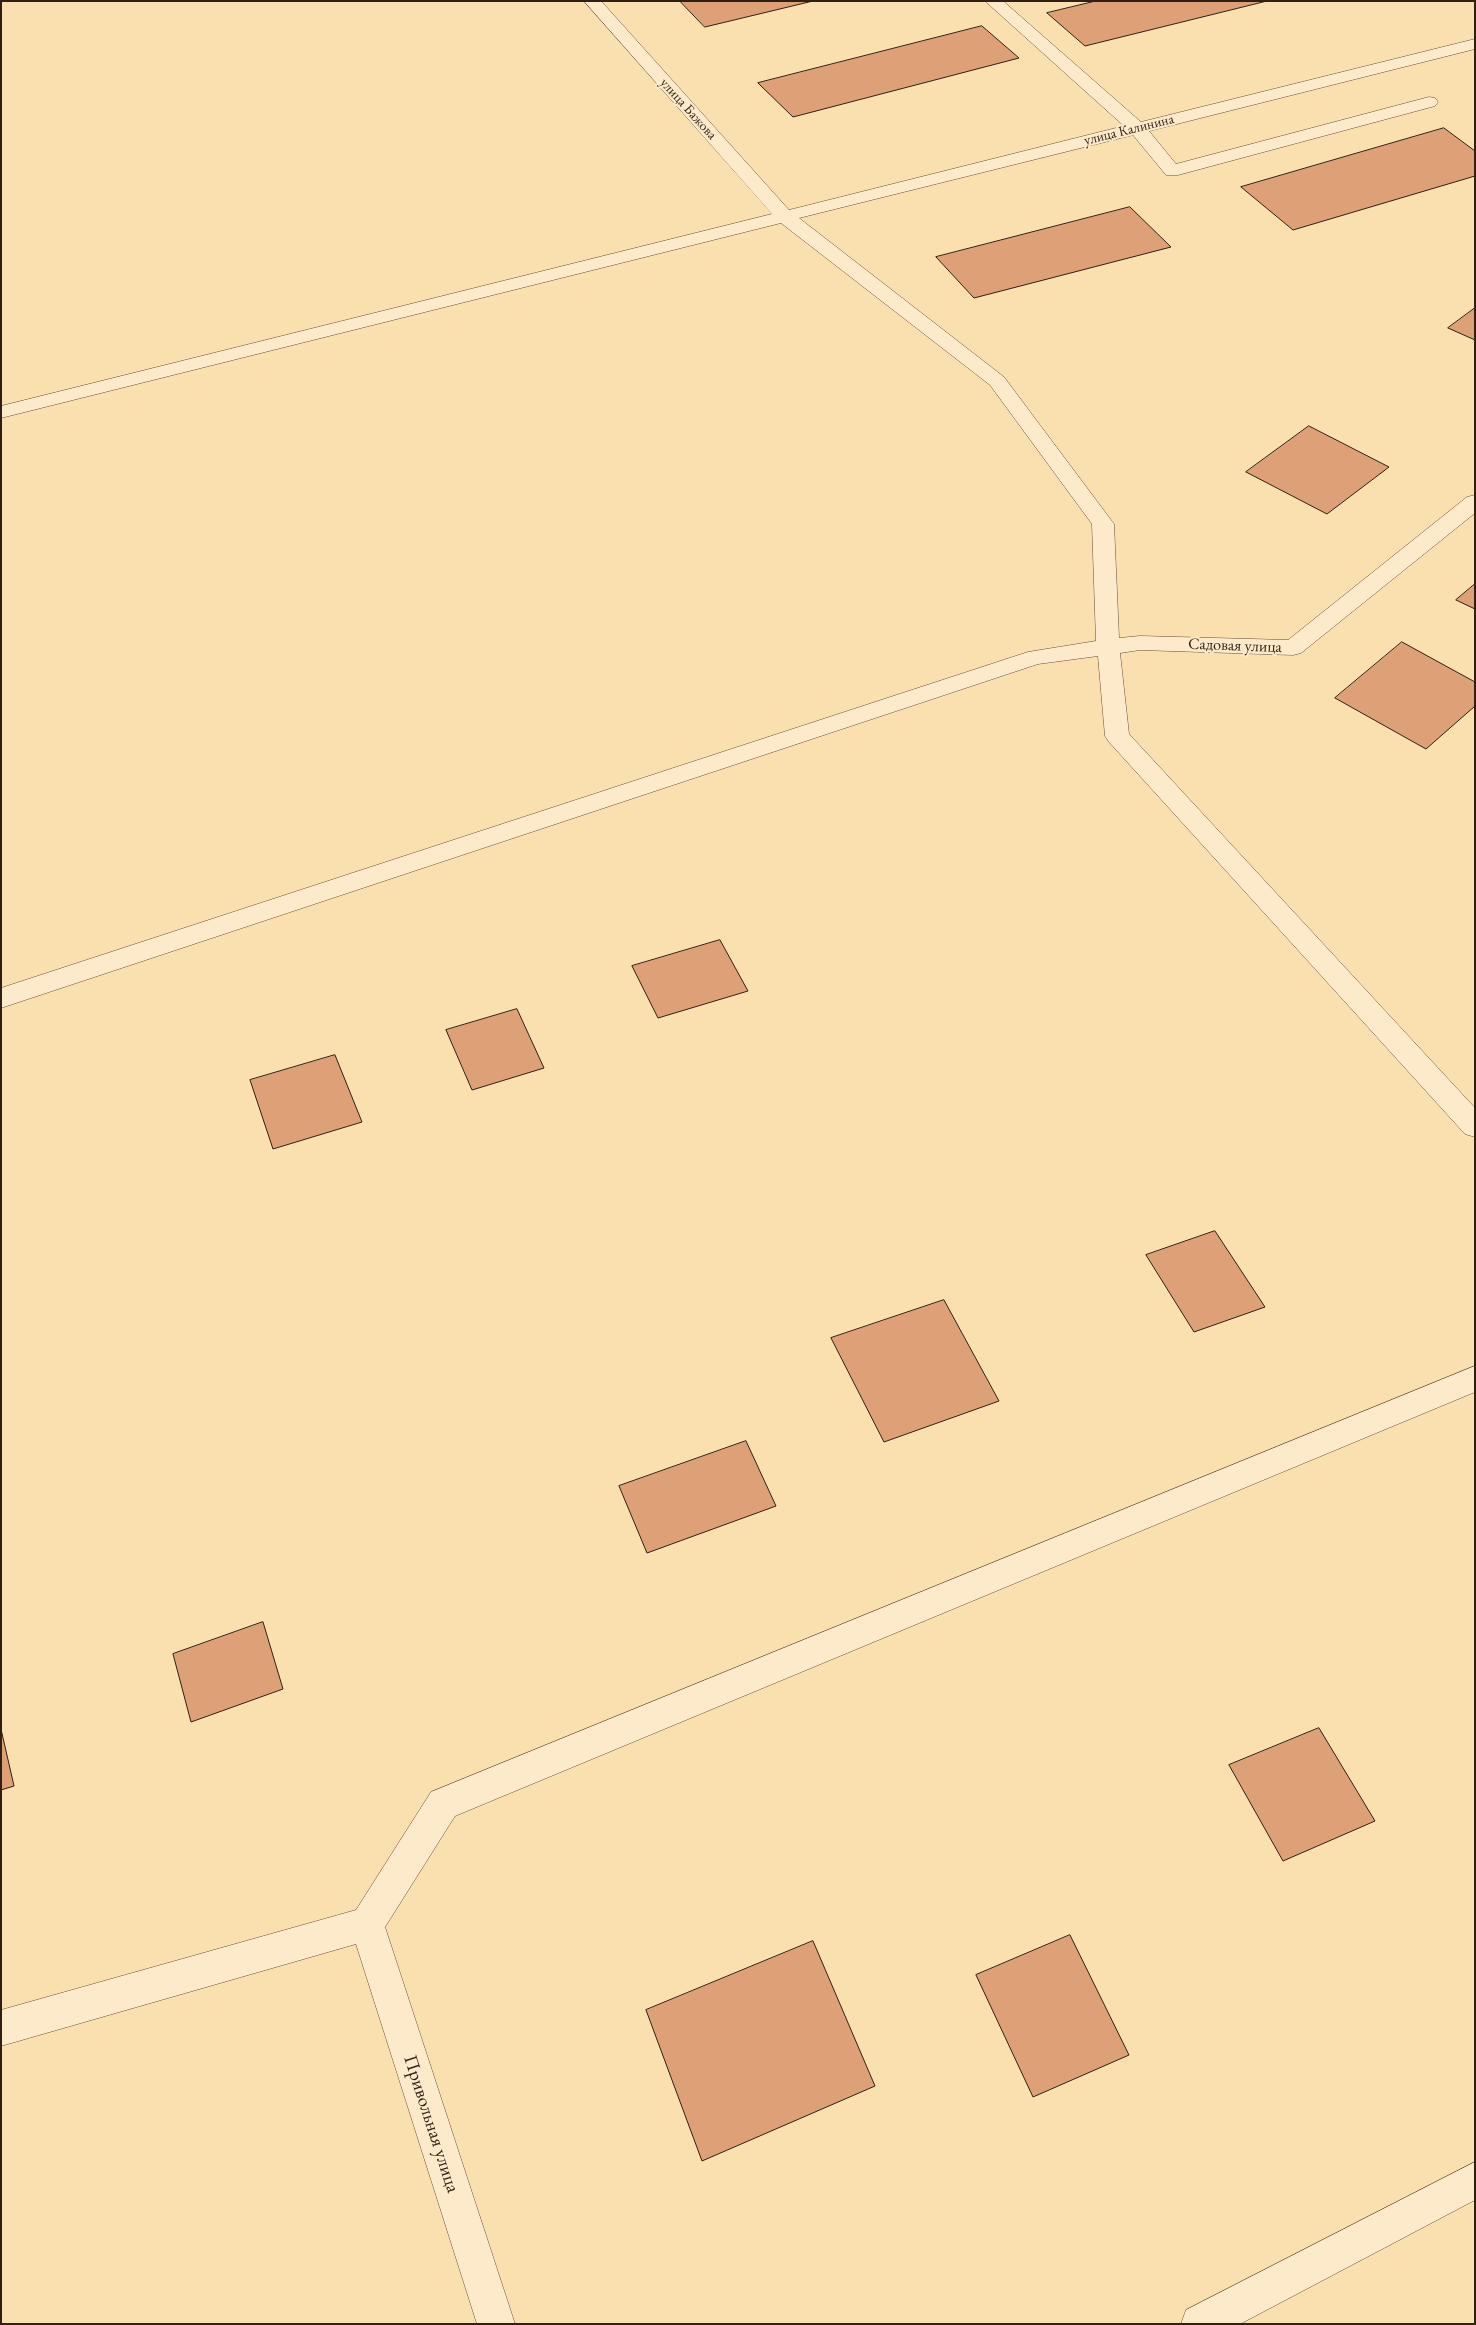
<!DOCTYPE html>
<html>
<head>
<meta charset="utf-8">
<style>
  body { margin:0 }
  #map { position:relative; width:1476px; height:2325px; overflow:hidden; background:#fadfaf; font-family:"EB Garamond",serif }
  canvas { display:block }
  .frame { position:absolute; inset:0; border:2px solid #311f16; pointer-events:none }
</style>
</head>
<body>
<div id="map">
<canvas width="1476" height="2325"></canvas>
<div class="frame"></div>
</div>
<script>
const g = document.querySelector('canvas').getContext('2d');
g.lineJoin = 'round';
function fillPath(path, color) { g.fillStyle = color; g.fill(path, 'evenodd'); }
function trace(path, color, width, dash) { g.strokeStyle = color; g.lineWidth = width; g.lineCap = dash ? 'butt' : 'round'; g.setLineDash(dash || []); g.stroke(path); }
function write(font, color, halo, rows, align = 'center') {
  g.font = font + ' "EB Garamond",serif'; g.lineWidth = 4; g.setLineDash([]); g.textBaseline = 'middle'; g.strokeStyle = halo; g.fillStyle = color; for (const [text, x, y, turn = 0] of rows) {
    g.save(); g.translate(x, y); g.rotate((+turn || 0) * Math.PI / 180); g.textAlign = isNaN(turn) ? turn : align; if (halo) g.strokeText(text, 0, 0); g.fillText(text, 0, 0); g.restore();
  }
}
const building = new Path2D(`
  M680 1H813L705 27Z
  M1096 1H1267L1085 46 1047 13Z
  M982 26 1019 58 793 117 758 83Z
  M1444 128 1475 151V176L1293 230 1241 187Z
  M1130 207 1171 247 974 298 936 257Z
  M1475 308V340L1448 328Z
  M1309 426 1389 467 1327 514 1246 472Z
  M1475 584V609L1456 600Z
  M1402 642 1475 682V706L1426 749 1335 698Z
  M720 940 748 991 658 1018 632 966Z
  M517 1009 544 1068 472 1090 446 1030Z
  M335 1055 362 1122 273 1149 250 1080Z
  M1215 1231 1265 1307 1194 1332 1146 1255Z
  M944 1300 999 1401 884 1442 831 1338Z
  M746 1441 776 1506 647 1553 619 1486Z
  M263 1622 283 1689 191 1722 173 1654Z
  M1319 1728 1375 1821 1283 1861 1229 1765Z
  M1 1729 14 1786 1 1790Z
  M1070 1935 1129 2055 1033 2097 976 1975Z
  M813 1941 875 2086 702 2161 646 2010Z`);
const minor = new Path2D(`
  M584 1H601L789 210 1124 126 985 1H1003L1141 122 1475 39V49L1149 131 1176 164 1429 97 1435 98 1438 102 1435 106 1178 175H1166L1133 135 799 218 1004 377 1114 524 1119 638 1140 636 1288 640 1467 497 1475 495V513L1301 653 1293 655 1140 650 1120 653 1129 734 1475 1108V1137L1465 1134 1109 742 1105 736 1098 656 1038 664 1 1008V988L1028 652 1096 641 1092 524 990 385 781 223 1 418V406L772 214Z
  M1475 1366V1392L455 1816 385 1927 515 2324H477L356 1944 1 2046V2010L356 1910 431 1792Z
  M1475 2162V2200L1240 2324H1181L1186 2310Z`);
const farStreetnames = [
  ["улица Бажова",688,109,48],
  ["улица Калинина",1129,130,-14]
];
const streetNames = [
  ["Садовая улица",1235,646,2]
];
const nearStreetnames = [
  ["Привольная улица",431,2124,72]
];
fillPath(building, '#dda077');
trace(building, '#311f16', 1);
trace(minor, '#634f3c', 1);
fillPath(minor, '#fceacb');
write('14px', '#311f16', '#fceacb', farStreetnames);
write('16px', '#311f16', '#fceacb', streetNames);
write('19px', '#311f16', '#fceacb', nearStreetnames);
</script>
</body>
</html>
